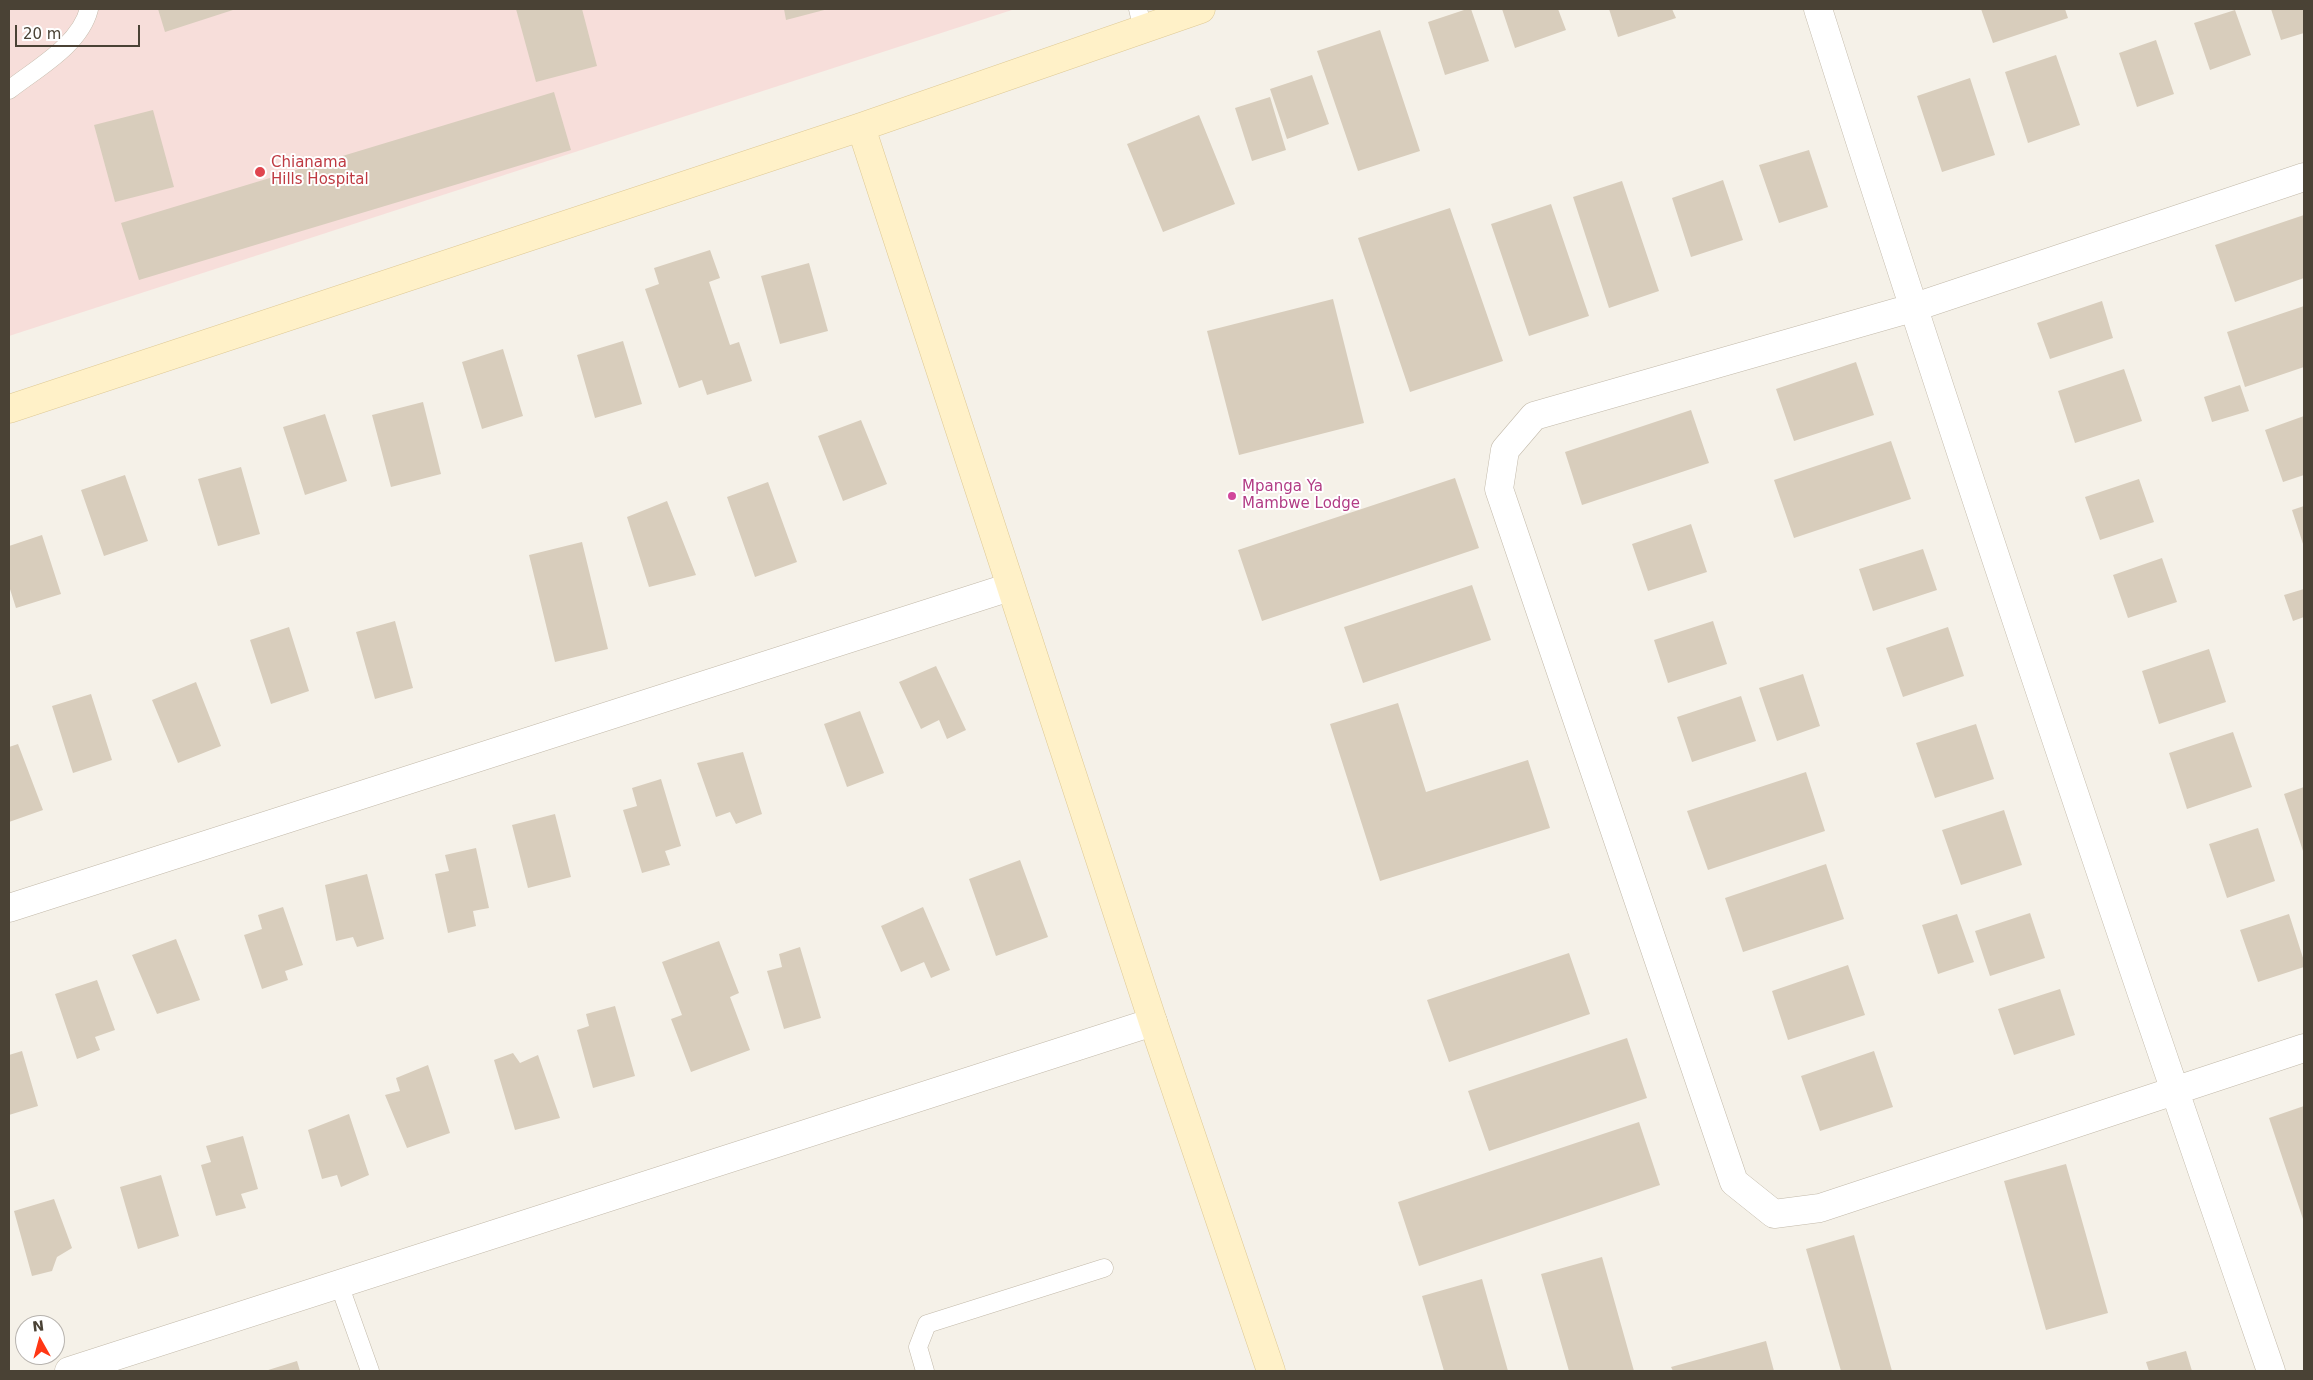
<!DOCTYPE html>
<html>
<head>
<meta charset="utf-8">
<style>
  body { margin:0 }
  #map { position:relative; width:2313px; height:1380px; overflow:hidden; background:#f5f1e8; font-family:"DejaVu Sans",sans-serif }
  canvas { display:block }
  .frame { position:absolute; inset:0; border:10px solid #4a4235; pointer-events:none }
  .north { position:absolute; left:15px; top:1315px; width:50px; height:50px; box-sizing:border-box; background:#fff; border:1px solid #b7b3ae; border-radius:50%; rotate:353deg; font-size:14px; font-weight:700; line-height:20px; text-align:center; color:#4a4235 }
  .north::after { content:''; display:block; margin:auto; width:18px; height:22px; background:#ff3715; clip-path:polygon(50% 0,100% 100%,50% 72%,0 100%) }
  .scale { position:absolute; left:15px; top:25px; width:125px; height:22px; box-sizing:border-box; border:2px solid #4a4235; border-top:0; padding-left:6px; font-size:15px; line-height:18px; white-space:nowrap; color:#4a4235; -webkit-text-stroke:4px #fff; paint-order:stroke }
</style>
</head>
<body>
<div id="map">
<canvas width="2313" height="1380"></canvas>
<div class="frame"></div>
<div class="north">N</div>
<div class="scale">20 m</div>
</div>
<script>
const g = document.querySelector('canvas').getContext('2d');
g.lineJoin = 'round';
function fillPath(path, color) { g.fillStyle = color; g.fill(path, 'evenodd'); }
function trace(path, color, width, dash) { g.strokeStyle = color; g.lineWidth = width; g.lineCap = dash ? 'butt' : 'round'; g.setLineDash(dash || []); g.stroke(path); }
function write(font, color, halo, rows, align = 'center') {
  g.font = font + ' "DejaVu Sans",sans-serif'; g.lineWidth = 4; g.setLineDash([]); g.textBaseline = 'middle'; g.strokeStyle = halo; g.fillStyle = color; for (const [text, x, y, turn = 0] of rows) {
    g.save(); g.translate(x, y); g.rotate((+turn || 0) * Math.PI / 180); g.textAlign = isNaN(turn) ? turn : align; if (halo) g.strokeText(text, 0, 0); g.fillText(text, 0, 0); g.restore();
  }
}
const medical = new Path2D(`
  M9 9H1015L9 336Z`);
const building = new Path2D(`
  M158 9H236L165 32Z
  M516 9H582L597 66 536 82Z
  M784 9H828L786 20Z
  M1467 9H1471L1489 61 1445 75 1428 22Z
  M1502 9H1558L1566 30 1515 48Z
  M1609 9H1672L1676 18 1618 37Z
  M1981 9H2065L2068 18 1993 43Z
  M2271 9H2304V33L2281 40Z
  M2235 10 2251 55 2210 70 2194 23Z
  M1380 30 1420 151 1358 171 1317 51Z
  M2156 40 2174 94 2137 107 2119 53Z
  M2056 55 2080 125 2028 143 2005 72Z
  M1312 75 1329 124 1287 139 1270 89Z
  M1970 78 1995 155 1942 172 1917 96Z
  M554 92 571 150 139 280 121 223Z
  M1270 97 1286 150 1252 161 1235 108Z
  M153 110 174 187 115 202 94 125Z
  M1199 115 1235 204 1163 232 1127 144Z
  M1809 150 1828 207 1779 223 1759 165Z
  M1723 180 1743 240 1691 257 1672 198Z
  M1622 181 1659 291 1609 308 1573 197Z
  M1551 204 1589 316 1529 336 1491 224Z
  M1450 208 1503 361 1410 392 1358 238Z
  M2304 215V278L2235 302 2215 245Z
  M710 250 720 278 709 282 730 345 739 342 752 381 707 395 702 380 679 388 645 289 659 284 654 268Z
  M809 263 828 331 780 344 761 276Z
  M1333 299 1364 423 1239 455 1207 331Z
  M2102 301 2113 338 2050 359 2037 323Z
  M2304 306V367L2245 387 2227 332Z
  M623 341 642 404 595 418 577 355Z
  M503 349 523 416 482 429 462 362Z
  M1856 362 1874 415 1794 441 1776 389Z
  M2124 369 2142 421 2075 443 2058 391Z
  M2240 385 2249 411 2212 422 2204 397Z
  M423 402 441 474 391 487 372 415Z
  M1691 410 1709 463 1582 505 1565 452Z
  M325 414 347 481 305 495 283 427Z
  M2304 416V475L2283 482 2265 430Z
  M861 420 887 484 843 501 818 436Z
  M1891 441 1911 499 1794 538 1774 480Z
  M241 467 260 534 218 546 198 479Z
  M125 475 148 541 104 556 81 490Z
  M1455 478 1479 548 1262 621 1238 550Z
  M2139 479 2154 522 2100 540 2085 497Z
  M768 482 797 562 755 577 727 497Z
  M667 501 696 575 649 587 627 517Z
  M2304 506V547L2292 510Z
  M1691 524 1707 572 1648 591 1632 544Z
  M42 535 61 594 16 608 9 586V546Z
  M582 542 608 649 555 662 529 555Z
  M1923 549 1937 590 1873 611 1859 569Z
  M2162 558 2177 602 2128 618 2113 575Z
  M1472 585 1491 640 1363 683 1344 627Z
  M2304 589V617L2293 621 2284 595Z
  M395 621 413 688 375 699 356 632Z
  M1713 621 1727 664 1668 683 1654 640Z
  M289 627 309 691 271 704 250 640Z
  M1948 627 1964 676 1903 697 1886 648Z
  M2209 649 2226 702 2159 724 2142 671Z
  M936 666 966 730 947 739 939 720 921 729 899 682Z
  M1803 674 1820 726 1777 741 1759 688Z
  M196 682 221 746 178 763 152 700Z
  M91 694 112 760 73 773 52 706Z
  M1741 696 1756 741 1692 762 1677 717Z
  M1398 703 1426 792 1528 760 1550 828 1380 881 1330 724Z
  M860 711 884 773 847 787 824 724Z
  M1976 724 1994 779 1935 798 1916 743Z
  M2233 732 2252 787 2187 809 2169 753Z
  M18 744 43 810 9 822V747Z
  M743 752 762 814 736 824 730 812 716 817 697 763Z
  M1806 772 1825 831 1708 870 1687 811Z
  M661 779 681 846 665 851 670 865 642 873 623 810 637 806 632 788Z
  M2304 787V854L2284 794Z
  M2004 810 2022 865 1961 885 1942 830Z
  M555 814 571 877 528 888 512 825Z
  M2258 828 2275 881 2227 898 2209 844Z
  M476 848 489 908 473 911 476 926 448 933 435 874 449 871 445 855Z
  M1020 860 1048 937 996 956 969 879Z
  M1826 864 1844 919 1743 952 1725 898Z
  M367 874 384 939 357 947 353 937 336 941 325 885Z
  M283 907 303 965 285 971 288 980 262 989 244 935 262 929 258 915Z
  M923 907 950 970 931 978 924 962 901 972 881 926Z
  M2030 913 2045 958 1990 976 1975 931Z
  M1957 914 1974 962 1938 974 1922 925Z
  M2289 914 2304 961V967L2258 982 2240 930Z
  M176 939 200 1000 157 1014 132 955Z
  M719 941 739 993 730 997 750 1050 691 1072 671 1019 682 1015 662 962Z
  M800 947 821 1018 784 1029 767 971 782 967 779 954Z
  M1569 953 1590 1014 1449 1062 1427 1000Z
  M1848 965 1865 1015 1788 1040 1772 991Z
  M97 980 115 1030 95 1037 100 1050 77 1059 55 994Z
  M2060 989 2075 1035 2014 1055 1998 1009Z
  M615 1006 635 1076 593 1088 577 1030 589 1026 586 1014Z
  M1627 1038 1647 1098 1489 1151 1468 1091Z
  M22 1051 38 1106 9 1115V1055Z
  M1874 1051 1893 1107 1820 1131 1801 1076Z
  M513 1053 520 1063 538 1055 560 1118 515 1130 494 1060Z
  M428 1065 450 1133 407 1148 385 1095 400 1091 396 1078Z
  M2304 1106V1222L2269 1118Z
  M349 1114 369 1175 341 1187 337 1175 322 1179 308 1130Z
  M1639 1122 1660 1185 1419 1266 1398 1202Z
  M243 1136 258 1189 241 1194 246 1208 216 1216 201 1165 211 1162 206 1146Z
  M2066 1164 2108 1313 2046 1330 2004 1181Z
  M161 1175 179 1236 138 1249 120 1187Z
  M54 1199 72 1248 57 1257 52 1271 32 1276 14 1211Z
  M1854 1235 1892 1371H1841L1806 1249Z
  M1602 1257 1634 1371H1569L1541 1274Z
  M1482 1279 1508 1371H1444L1422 1296Z
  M1766 1341 1774 1371H1673L1671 1367Z
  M2186 1351 2192 1371H2149L2146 1362Z
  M297 1361 300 1371H265Z`);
const lane = new Path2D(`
  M1138 9 1143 30
  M9 90C37 68 80 45 89 9
  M339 1284 370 1371
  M925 1371 918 1347 927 1324 1104 1268`);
const street = new Path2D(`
  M1818 9C1962 465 2115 919 2271 1371
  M2304 177 1912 308 1534 416 1505 450 1499 489 1734 1182 1774 1214 1820 1208 2304 1048
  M9 908 1010 587
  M69 1371 1153 1022`);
const secondary = new Path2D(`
  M861 127 1153 1022 1271 1371
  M9 409 861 127 1201 9`);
const markers = [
  [260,172,6,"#e0444e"],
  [1232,496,5,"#d1479c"]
];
const healthNames = [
  ["Chianama",271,163],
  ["Hills Hospital",271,180]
];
const hotelNames = [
  ["Mpanga Ya",1242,487],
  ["Mambwe Lodge",1242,504]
];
fillPath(medical, '#f7deda');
fillPath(building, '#d8cdbc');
trace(lane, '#c2b9a9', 19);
trace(street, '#c2b9a9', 29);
trace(secondary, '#dec995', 29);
trace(lane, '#fff', 18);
trace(street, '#fff', 28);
trace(secondary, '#fff1c8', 28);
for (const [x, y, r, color] of markers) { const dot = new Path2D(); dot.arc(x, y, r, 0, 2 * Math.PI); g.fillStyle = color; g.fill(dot); trace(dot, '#fff', 2); }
write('15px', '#be3a42', '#fff', healthNames, 'left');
write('15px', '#b23c85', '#fff', hotelNames, 'left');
</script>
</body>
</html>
